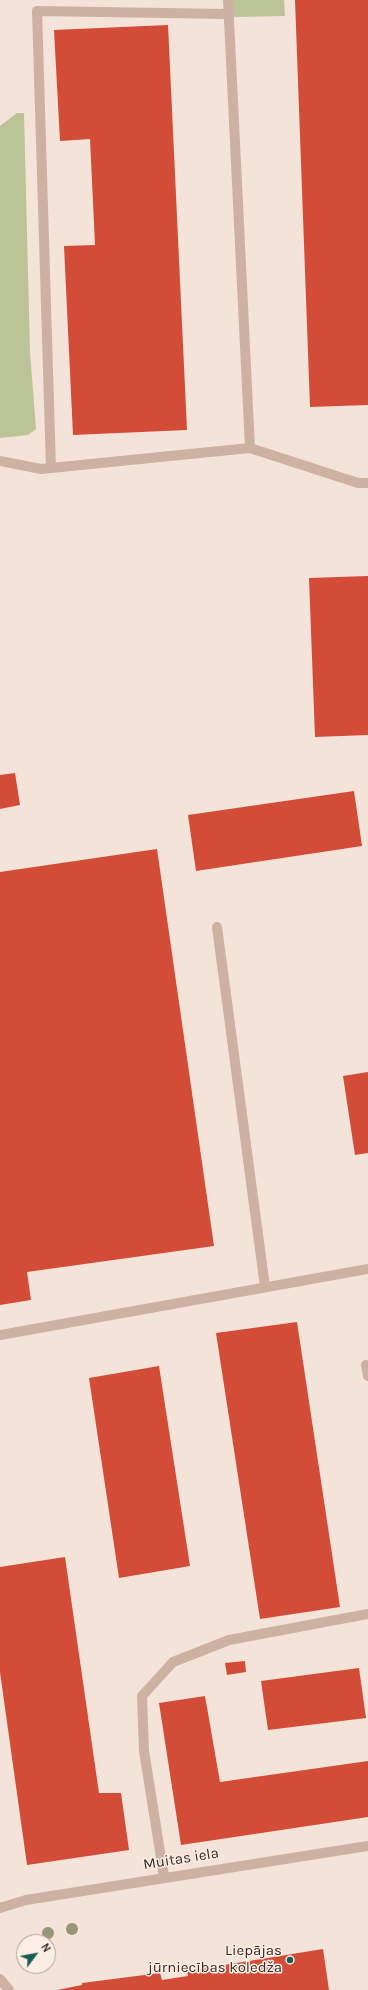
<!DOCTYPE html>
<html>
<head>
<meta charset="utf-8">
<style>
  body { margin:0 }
  #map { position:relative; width:368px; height:1990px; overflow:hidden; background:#f4e3d8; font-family:Karla,sans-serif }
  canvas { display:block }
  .north { position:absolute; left:16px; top:1934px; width:40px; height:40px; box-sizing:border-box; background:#fbeee4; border:1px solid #ad9f98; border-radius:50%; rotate:58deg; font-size:11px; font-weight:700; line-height:16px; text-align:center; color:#372926 }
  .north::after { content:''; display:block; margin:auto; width:14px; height:18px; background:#175c59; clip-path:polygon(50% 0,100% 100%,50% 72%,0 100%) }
</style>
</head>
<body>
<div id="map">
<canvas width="368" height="1990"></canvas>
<div class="north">N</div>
</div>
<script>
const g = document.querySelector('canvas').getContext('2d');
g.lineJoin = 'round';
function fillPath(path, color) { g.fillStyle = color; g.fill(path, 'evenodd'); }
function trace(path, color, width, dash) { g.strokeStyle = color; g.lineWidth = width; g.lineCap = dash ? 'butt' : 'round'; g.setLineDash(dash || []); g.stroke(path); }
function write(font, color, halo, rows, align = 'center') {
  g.font = font + ' Karla,sans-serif'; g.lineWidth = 3; g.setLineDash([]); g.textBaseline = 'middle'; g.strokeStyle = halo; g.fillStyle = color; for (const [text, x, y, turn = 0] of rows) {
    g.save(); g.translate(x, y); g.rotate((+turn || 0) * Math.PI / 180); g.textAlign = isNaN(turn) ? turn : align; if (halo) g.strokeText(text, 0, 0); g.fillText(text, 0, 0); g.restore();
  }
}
const green = new Path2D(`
  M231 0H284L285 16 232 17Z
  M17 113H24L30 352 36 429 28 435 0 438V126Z`);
const building = new Path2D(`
  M295 0H368V405L310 407Z
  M168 25 187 430 73 435 64 246 95 245 90 139 60 141 54 30Z
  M368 576V735L315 737 309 578Z
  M15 773 20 805 0 809V775Z
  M354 791 362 846 196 871 188 815Z
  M157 849 214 1246 27 1272 31 1300 0 1305V872Z
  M368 1072V1153L355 1155 343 1076Z
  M297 1322 340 1607 260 1619 216 1333Z
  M159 1366 190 1566 119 1578 89 1378Z
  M65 1557 99 1793H121L129 1850 27 1865 0 1672V1567Z
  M245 1661 246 1672 227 1675 225 1663Z
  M359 1668 366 1718 268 1730 261 1681Z
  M205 1696 220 1782 368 1761V1817L181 1845 159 1703Z
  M323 1949 329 1990H57L82 1985V1983L160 1973 162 1980 188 1976 187 1971Z`);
const minor = new Path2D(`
  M228 0 250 448
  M0 461 41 469 250 448 358 483H368
  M51 468 37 11 228 14
  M217 927 265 1287
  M0 1335 368 1269
  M366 1365 368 1376
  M164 1877 144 1751 142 1696 173 1662 229 1640 368 1614
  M0 1908 26 1900 368 1846
  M0 1979 9 1990`);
const trees = [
  [72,1929],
  [48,1933]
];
const markers = [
  [290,1960,4,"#175c59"]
];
const streetNames = [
  ["Muitas iela",181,1859,-9]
];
const poiNames = [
  ["Liepājas",282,1951],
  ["jūrniecības koledža",282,1968]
];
fillPath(green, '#bac497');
fillPath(building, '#d24c38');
trace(minor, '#cdb1a3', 10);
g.fillStyle = '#979677';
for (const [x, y] of trees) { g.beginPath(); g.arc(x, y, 6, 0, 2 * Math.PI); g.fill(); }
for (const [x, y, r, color] of markers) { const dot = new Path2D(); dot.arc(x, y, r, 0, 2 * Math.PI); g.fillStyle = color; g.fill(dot); trace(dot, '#fbeee4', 1.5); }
write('15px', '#372926', '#fbeee4', streetNames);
write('15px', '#372926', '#fbeee4', poiNames, 'right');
</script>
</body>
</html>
